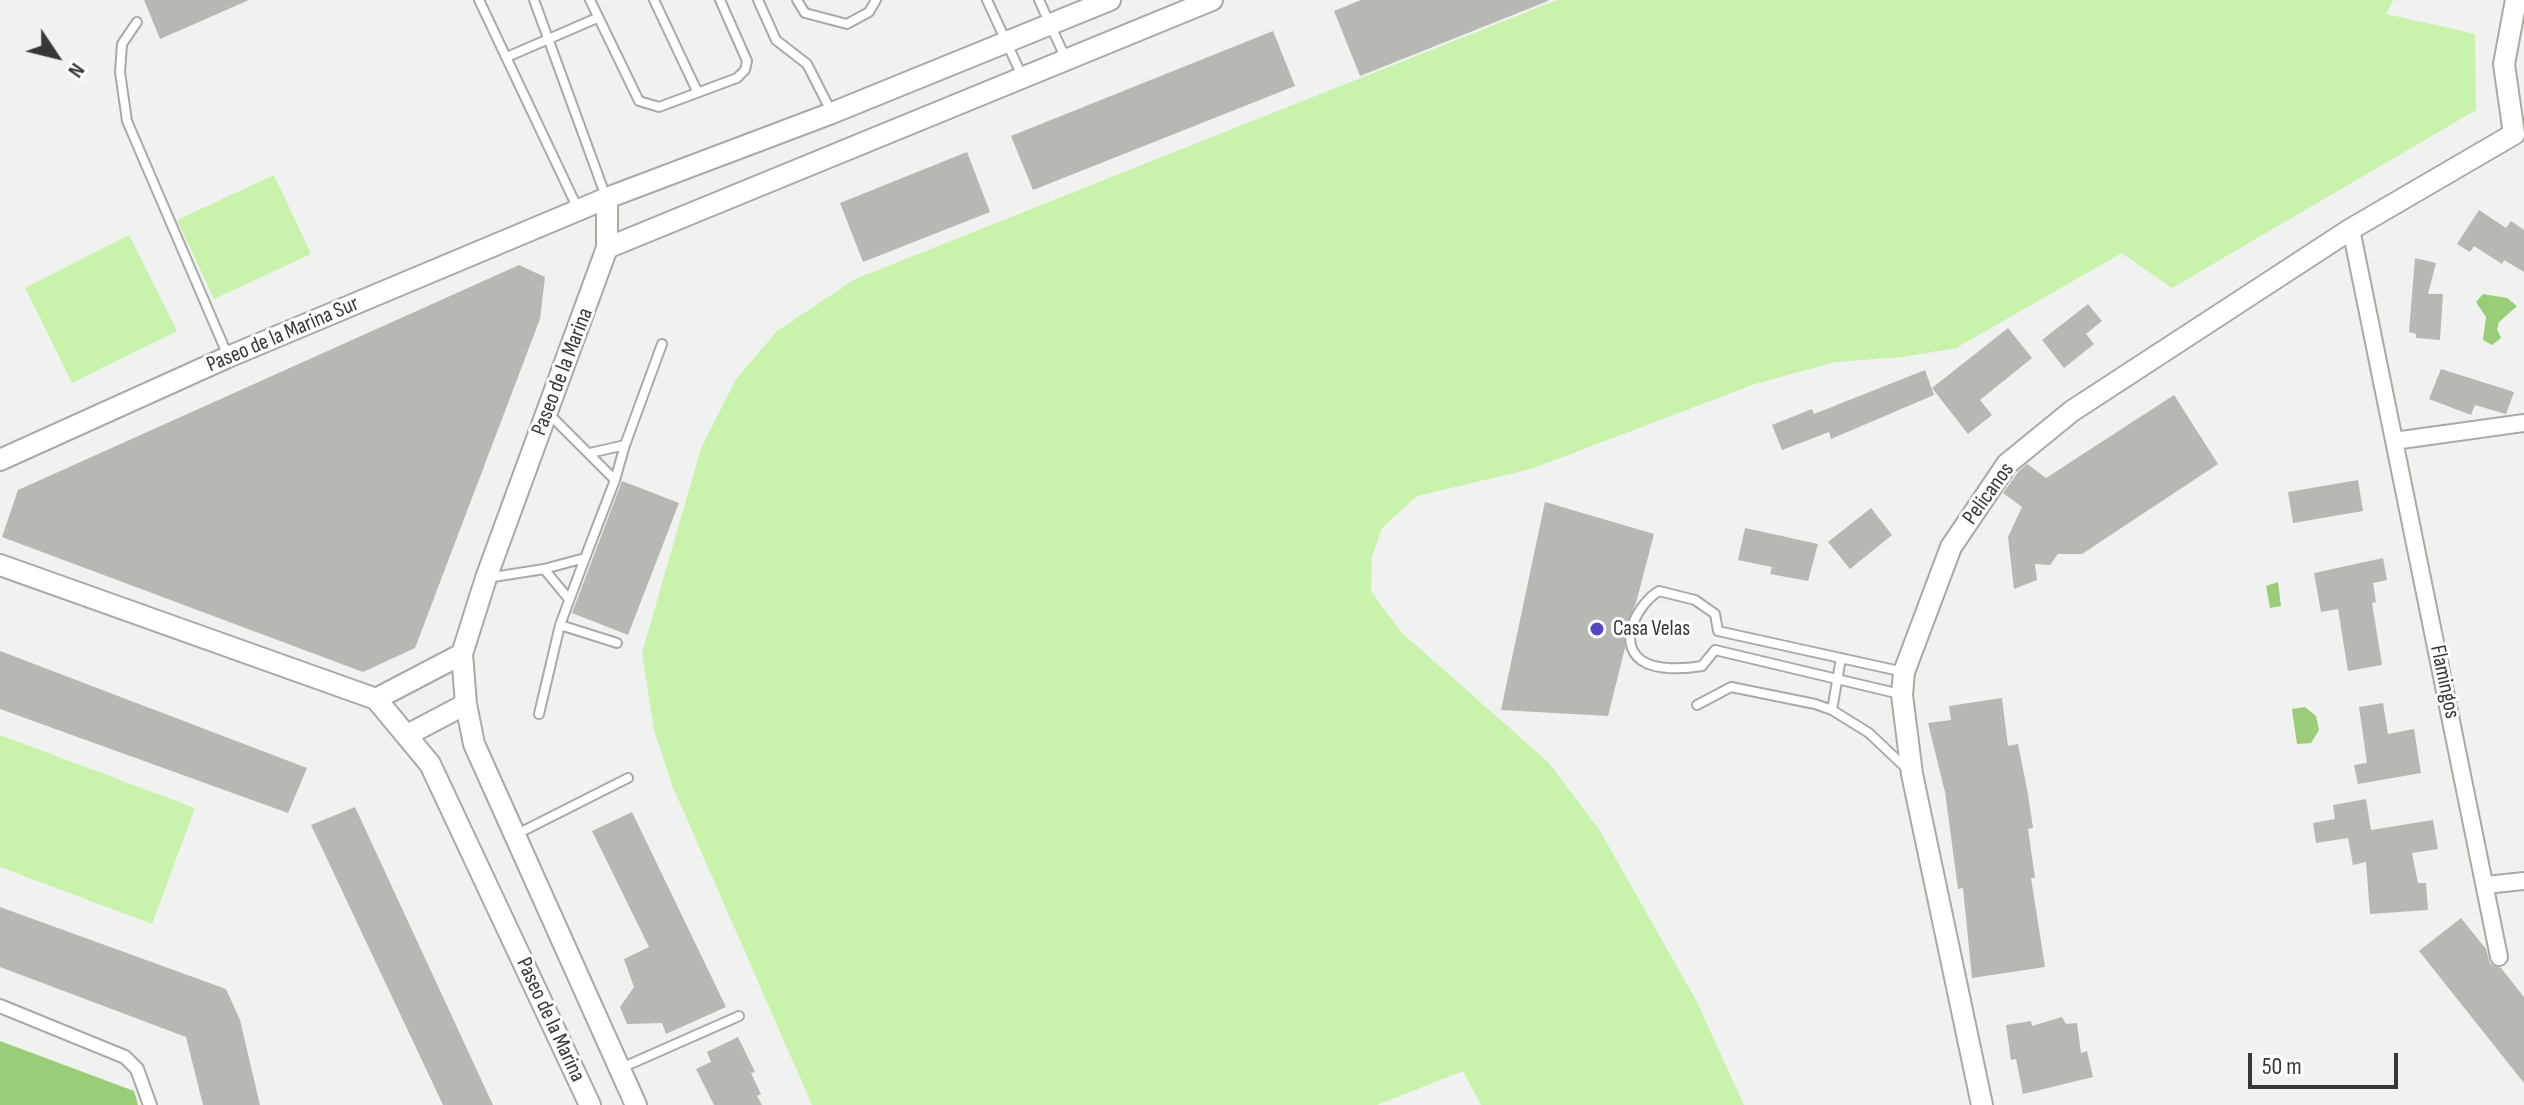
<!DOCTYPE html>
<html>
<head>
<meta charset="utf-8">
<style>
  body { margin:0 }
  #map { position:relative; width:2524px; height:1105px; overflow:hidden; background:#eff2ee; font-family:"Sofia Sans Condensed",sans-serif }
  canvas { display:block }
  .north { position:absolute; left:16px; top:16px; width:80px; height:80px; -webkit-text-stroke:6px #fdfffd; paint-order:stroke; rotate:125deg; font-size:22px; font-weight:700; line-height:32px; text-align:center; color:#373836 }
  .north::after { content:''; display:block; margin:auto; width:28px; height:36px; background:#373836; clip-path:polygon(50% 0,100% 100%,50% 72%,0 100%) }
  .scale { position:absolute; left:2248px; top:1053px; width:150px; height:36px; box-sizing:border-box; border:4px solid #373836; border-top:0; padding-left:10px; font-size:24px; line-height:28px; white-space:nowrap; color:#373836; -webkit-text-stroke:6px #fdfffd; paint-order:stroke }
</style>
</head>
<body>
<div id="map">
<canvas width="2524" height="1105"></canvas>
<div class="north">N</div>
<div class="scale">50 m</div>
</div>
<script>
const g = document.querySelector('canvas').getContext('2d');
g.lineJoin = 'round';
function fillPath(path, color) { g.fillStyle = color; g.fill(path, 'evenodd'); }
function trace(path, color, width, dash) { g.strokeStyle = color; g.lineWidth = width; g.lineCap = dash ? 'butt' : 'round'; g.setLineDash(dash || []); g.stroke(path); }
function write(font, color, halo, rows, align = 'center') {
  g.font = font + ' "Sofia Sans Condensed",sans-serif'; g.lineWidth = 6; g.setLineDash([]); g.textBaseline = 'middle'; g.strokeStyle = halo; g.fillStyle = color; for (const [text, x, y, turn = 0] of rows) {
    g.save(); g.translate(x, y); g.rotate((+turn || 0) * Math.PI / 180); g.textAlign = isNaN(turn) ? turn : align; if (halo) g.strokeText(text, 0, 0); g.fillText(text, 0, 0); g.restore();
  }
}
const green = new Path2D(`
  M1557 0H2393L2386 14 2475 34 2476 110 2172 288 2122 253 1956 348 1904 357 1835 362 1755 384 1531 469 1417 496 1382 528 1372 557 1371 591 1401 632 1548 762 1600 831 1697 1002 1744 1105H1481L1463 1071 1377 1105H812L672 785 654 730 642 653 701 448 736 379 777 331 855 279Z
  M274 175 311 254 214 299 177 220Z
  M129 235 177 331 72 383 25 288Z
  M0 735 195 808 152 924 0 867Z`);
const water = new Path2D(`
  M2483 294 2507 298 2517 306 2499 322 2497 329 2501 338 2492 345 2483 340 2486 317 2476 302Z
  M2278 582 2281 606 2270 608 2266 586Z
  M2305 707 2316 716 2319 730 2311 743 2297 744 2292 709Z
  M0 1041 134 1091 138 1105H0Z`);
const building = new Path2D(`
  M144 0H249L160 39Z
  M1361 0H1548V1L1360 76 1334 11Z
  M1273 31 1295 86 1033 190 1011 136Z
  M967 152 990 212 863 262 840 203Z
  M2479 210 2506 228 2511 221 2524 230V272L2504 260 2502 264 2474 246 2470 252 2457 244Z
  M2415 258 2436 263 2428 294H2443L2440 340 2416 338V334L2409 332Z
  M519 265 545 277 540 319 415 648 363 672 2 537 18 490Z
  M2088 304 2102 321 2086 334 2094 344 2064 368 2042 340Z
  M2008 328 2032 358 1980 400 1992 415 1968 434 1932 388Z
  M2441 369 2514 392 2506 414 2475 405 2471 415 2429 399Z
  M1925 370 1934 395 1831 439 1829 432 1782 450 1772 425 1812 409 1814 414Z
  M2174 395 2218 464 2082 554H2058L2050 565 2035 564 2037 580 2014 589 2008 537 2022 507 2003 493 2018 472 2027 464 2046 478Z
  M2358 480 2363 511 2293 523 2288 492Z
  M622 481 679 503 628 635 572 613Z
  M1545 502 1654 534 1636 603 1624 631 1625 648 1608 716 1501 710Z
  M1871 508 1892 535 1850 569 1828 542Z
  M1745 528 1818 544 1808 581 1770 574 1772 567 1738 560Z
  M2383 558 2387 580 2373 583 2376 602 2372 603 2382 665 2348 671 2338 609 2321 612 2314 573Z
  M0 651 307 768 288 813 0 709Z
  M2002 698 2008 746 2018 744 2028 794 2033 828 2028 829 2035 878H2031L2045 967 1972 978 1963 888 1958 889 1945 792 1928 723 1951 720 1949 706Z
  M2383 703 2388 734 2414 729 2421 773 2358 784 2354 765 2367 763 2359 707Z
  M2366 799 2371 830 2433 820 2438 849 2412 853 2418 883H2426L2428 910 2370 914 2366 862 2353 865 2348 838 2316 843 2313 823 2335 819 2333 805Z
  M355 807 493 1105H443L311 825Z
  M632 812 726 1007 666 1034 662 1023 627 1024 620 1007 634 987 624 959 649 947 592 831Z
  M0 907 226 989 240 1020 260 1105H203L186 1037 0 967Z
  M2461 918 2486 949 2490 964 2501 968 2524 997V1083L2419 951Z
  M2062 1017 2066 1024 2077 1023 2081 1053 2087 1051 2093 1077 2023 1094 2016 1059 2011 1060 2006 1025 2031 1021 2032 1026Z
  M738 1037 755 1072 751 1073 761 1094 757 1096 762 1105H714L696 1069 711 1062 707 1052Z`);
const service = new Path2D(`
  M479 0 578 209
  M534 0 606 197
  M590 0 639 101 659 107 737 78 745 70 747 61 720 0
  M654 0 697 91
  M758 0 776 40 807 64 832 113
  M797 0 805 13 847 24 869 12 876 0
  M987 0 1022 76
  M1039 0 1065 57
  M137 22 122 44 120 72 127 121 228 356
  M507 57 597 18
  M625 445 662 344
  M590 453 625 445 615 480
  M544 569 568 598
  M487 578 544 569 585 558 615 480 548 413
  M560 625 617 643
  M1900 694 1715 650 1702 666C1685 669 1656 671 1641 660 1616 641 1640 602 1659 591L1695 600 1715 614 1718 631 1904 672
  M1697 705 1731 687 1815 704 1832 710 1869 733 1906 768
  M1832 710 1841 658
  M539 714 560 625 585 558
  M515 835 628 778
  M619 1069 739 1016`);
const pedestrian = new Path2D(`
  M0 1006 125 1057 137 1069 150 1105`);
const minor = new Path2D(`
  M2351 229 2499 957
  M2394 441 2524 423
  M2486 885 2524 881`);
const tertiary = new Path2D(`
  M607 198V248
  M0 460 228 357 607 198 832 113 1110 0
  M0 565 376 699 430 764 590 1105
  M376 699 462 654
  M409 734 466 704
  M636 1105 474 744 466 704 462 654 486 578 607 248 1212 0
  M1982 1105 1912 774 1902 695 1904 672 1951 547 2007 464 2072 411 2351 229 2514 134 2504 64 2516 0`);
const markers = [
  [1597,629,8,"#5546be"]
];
const streetNames = [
  ["Paseo de la Marina Sur",283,335,-23],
  ["Paseo de la Marina",563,372,-69],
  ["Pelicanos",1989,494,-54],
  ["Flamingos",2444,682,78],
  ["Paseo de la Marina",550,1020,65]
];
const poiNames = [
  ["Casa Velas",1613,629]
];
fillPath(green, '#c9f2ad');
fillPath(water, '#9bcc77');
fillPath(building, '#b6b8b4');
trace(service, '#a8aaa6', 12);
trace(pedestrian, '#a8aaa6', 16);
trace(minor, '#a8aaa6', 20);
trace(tertiary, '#a8aaa6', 24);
trace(service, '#fff', 8);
trace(pedestrian, '#fff', 12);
trace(minor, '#fff', 16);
trace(tertiary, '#fff', 20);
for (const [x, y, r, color] of markers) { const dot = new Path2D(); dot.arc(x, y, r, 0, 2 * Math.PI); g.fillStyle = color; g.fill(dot); trace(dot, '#fdfffd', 3); }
write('22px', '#373836', '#fdfffd', streetNames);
write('22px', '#373836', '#fdfffd', poiNames, 'left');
</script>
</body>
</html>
